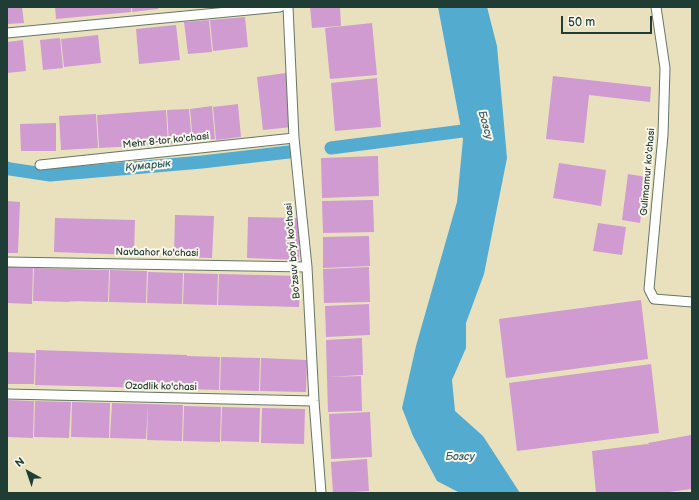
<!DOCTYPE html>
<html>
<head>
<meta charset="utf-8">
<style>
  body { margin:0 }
  #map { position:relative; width:699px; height:500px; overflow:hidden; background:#e9e1bd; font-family:"Balsamiq Sans",sans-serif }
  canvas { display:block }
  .frame { position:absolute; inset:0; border:8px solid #1f3d34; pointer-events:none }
  .north { position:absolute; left:8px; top:452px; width:40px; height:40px; -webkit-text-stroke:3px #fbf7ec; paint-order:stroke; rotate:320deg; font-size:11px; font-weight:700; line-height:16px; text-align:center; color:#1f3d34 }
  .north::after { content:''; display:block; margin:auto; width:14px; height:18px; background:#1f3d34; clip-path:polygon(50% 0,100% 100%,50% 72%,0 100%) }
  .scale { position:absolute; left:561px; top:16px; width:91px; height:18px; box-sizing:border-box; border:2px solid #1f3d34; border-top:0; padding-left:5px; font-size:12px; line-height:14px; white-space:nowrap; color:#1f3d34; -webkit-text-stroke:3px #fbf7ec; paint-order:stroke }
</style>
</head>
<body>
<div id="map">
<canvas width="699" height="500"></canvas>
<div class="frame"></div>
<div class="north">N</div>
<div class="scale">50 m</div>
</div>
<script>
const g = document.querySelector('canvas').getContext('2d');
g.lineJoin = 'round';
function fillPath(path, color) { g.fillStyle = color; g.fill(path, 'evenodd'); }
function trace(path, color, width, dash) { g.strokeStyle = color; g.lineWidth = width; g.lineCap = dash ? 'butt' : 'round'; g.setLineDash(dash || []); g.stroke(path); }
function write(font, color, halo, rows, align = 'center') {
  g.font = font + ' "Balsamiq Sans",sans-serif'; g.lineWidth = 4; g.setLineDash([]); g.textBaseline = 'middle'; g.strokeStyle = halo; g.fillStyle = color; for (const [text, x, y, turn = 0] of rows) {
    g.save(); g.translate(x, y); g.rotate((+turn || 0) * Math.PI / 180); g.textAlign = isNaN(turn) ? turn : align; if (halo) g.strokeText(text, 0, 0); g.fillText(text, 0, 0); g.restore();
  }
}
const water = new Path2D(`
  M438 7H487L497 46 507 158 484 274 466 323V348L452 380 455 411 483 436 520 493H460L437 481 413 436 402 408 416 346 457 202 463 139Z`);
const canal = new Path2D(`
  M331 148 478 129
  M7 168 10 169 50 175 202 162 289 152`);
const building = new Path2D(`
  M7 7H22L24 23 7 24Z
  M55 7H131V12L56 19Z
  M132 7H158V9L132 12Z
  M310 7H340L341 26 312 28Z
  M245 17 248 47 213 51 210 20Z
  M209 20 212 52 188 54 184 22Z
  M372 23 377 75 330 79 325 28Z
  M176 25 180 60 139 64 136 29Z
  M98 35 101 63 64 67 61 39Z
  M60 38 63 68 43 70 40 40Z
  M23 40 26 71 7 73V42Z
  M286 73 292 127 263 130 257 77Z
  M553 76 651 87 650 102 589 95 584 143 546 139Z
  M377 78 381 127 335 131 331 83Z
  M238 104 241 137 216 140 213 107Z
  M212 106 215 139 193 142 190 109Z
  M189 109 192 142 169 144 167 110Z
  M166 110 168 143 137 146 135 134 136 146 99 148 97 115Z
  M96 114 98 148 61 150 59 116Z
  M56 123V151H21L20 124Z
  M378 156 379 196 322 198 321 158Z
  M559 163 606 170 601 206 553 198Z
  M628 174 646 177 640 223 622 220Z
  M373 200 374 232 323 233 322 201Z
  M7 201 20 202 18 253H7Z
  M175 215 214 216 212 258 174 257Z
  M248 217 300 218 299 260 247 258Z
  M55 218 135 220 134 255 54 252Z
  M598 223 626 227 622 255 593 251Z
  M369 236 370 266 323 268V237Z
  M7 267 33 268 32 304 7 303Z
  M369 267 370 302 324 303 323 269Z
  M34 268 70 269 69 302 33 301Z
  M70 269 109 270 108 302 69 301Z
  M110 270 147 271 146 303 109 302Z
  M148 272 183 273 182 304 147 303Z
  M184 273 218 274 217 305 183 304Z
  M219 274 300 276 299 307 218 305Z
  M641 300 648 359 506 378 499 319Z
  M369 304 370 335 326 337 325 306Z
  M362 338 363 375 327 377 326 340Z
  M36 350 187 355 186 389 75 386V377V386L35 385Z
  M7 352 35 353 34 384H7Z
  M187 356 220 357 219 390 186 389Z
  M221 357 260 358 259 391 220 390Z
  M261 358 307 360 306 392 260 391Z
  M651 364 659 433 517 451 509 383Z
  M361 376 362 411 328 412 327 377Z
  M7 400 34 401 33 438 7 437Z
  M35 401 71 402 69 438 34 437Z
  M72 402 110 403 109 438 71 437Z
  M112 403 148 404 146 439 110 438Z
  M148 404 183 405 182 441 147 440Z
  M184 406 221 407 220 442 183 441Z
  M222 407 260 408 259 442 221 441Z
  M262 408 305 409 304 444 261 443Z
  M370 412 372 457 331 459 329 414Z
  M691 435 692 489 661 493H596L592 451 647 444 649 445 648 443Z
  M367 459 369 491 333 493 331 462Z`);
const minor = new Path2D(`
  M288 7 294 138 307 267 314 401 321 493
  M656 7 665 68 663 135 649 289 654 299 692 302
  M7 33 280 7
  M40 165 294 138
  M7 262 307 267
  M7 394 314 401`);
const streetNames = [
  ["Mehr 8-tor ko'chasi",166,141,-6],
  ["Gulimamur ko'chasi",648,172,-85],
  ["Bo'zsuv bo'yi ko'chasi",293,251,-95],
  ["Navbahor ko'chasi",157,253,1],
  ["Ozodlik ko'chasi",161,387,1]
];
const waterNames = [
  ["Бозсу",485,125,75],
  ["Кумарык",148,166,-6],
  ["Бозсу",460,457]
];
fillPath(water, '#54abd0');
trace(canal, '#54abd0', 13);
fillPath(building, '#cf9bd1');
trace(minor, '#667664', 11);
trace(minor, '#fff', 9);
write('10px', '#1f3d34', '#fbf7ec', streetNames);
write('italic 11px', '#2f5e63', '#fbf7ec', waterNames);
</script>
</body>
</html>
